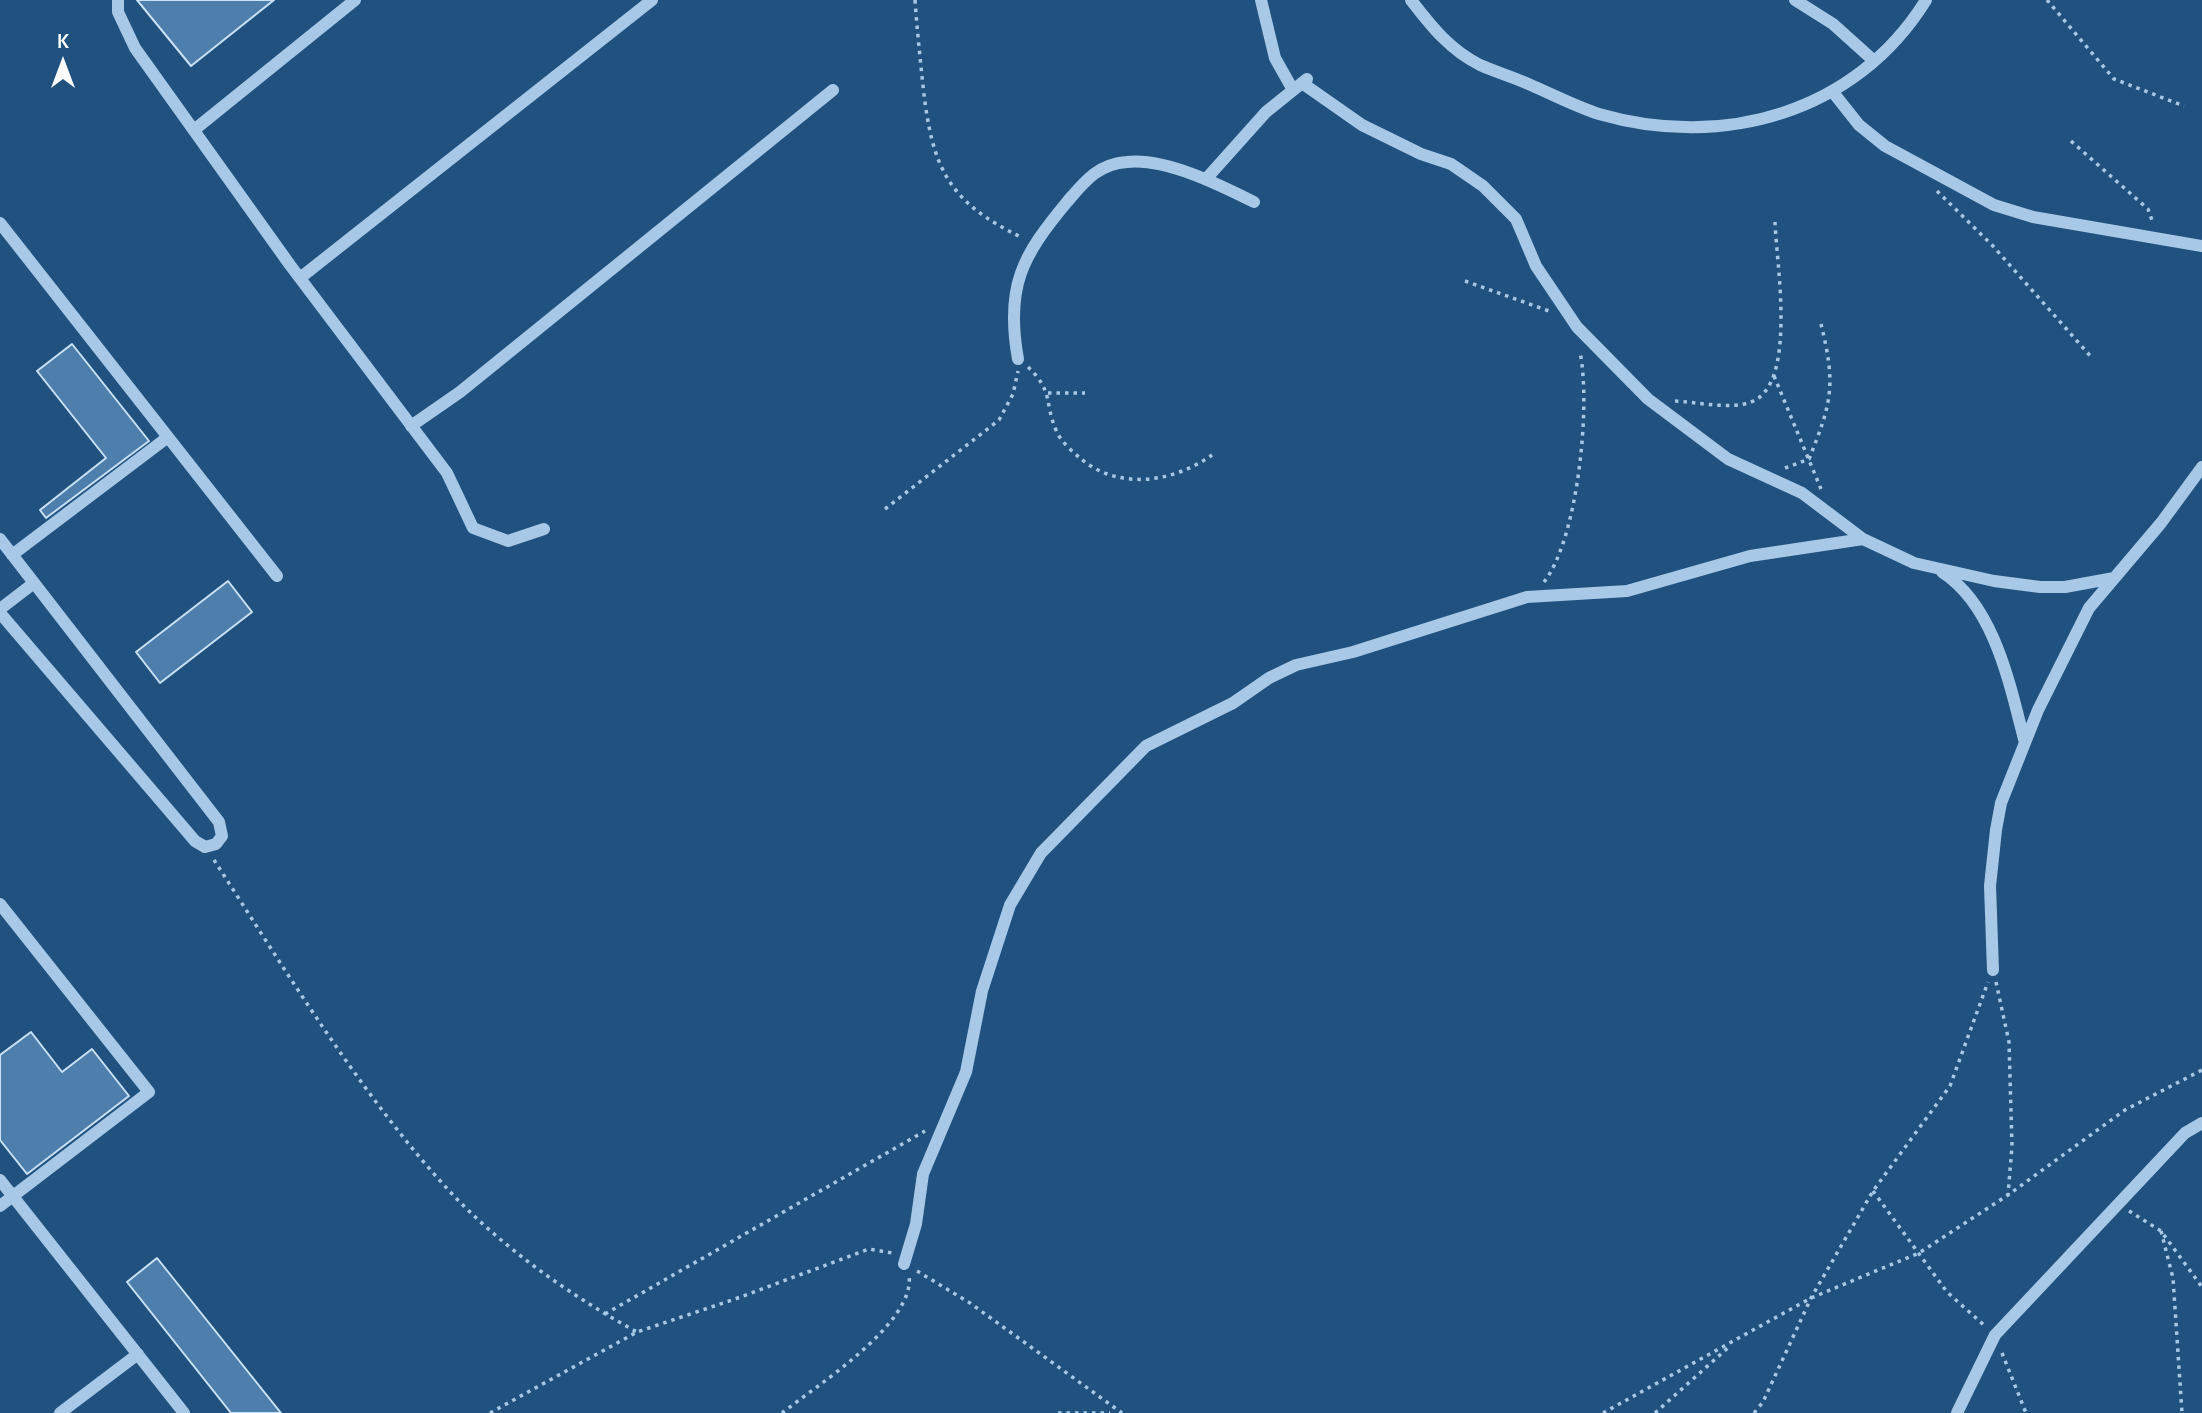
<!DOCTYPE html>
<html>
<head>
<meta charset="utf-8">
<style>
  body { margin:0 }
  #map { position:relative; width:2202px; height:1413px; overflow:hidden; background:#21527f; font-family:Cabin,sans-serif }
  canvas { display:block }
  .north { position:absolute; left:28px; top:28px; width:70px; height:70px; -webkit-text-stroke:5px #21527f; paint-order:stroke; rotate:0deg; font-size:19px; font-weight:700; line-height:28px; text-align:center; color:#fff }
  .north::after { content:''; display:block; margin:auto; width:24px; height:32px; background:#fff; clip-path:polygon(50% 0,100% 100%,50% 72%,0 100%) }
</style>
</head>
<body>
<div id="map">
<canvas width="2202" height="1413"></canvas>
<div class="north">K</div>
</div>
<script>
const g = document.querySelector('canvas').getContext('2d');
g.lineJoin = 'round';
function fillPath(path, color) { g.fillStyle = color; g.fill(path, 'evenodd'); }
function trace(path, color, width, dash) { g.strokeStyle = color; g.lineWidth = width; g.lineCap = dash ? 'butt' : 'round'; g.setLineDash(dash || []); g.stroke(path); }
const building = new Path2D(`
  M137 0H274L191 66Z
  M72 344 149 441 46 518 40 510 106 458 37 371Z
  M228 581 252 612 160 683 136 652Z
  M31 1032 62 1072 92 1049 129 1096 27 1174 0 1140V1055Z
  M157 1258 281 1413H231L127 1282Z`);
const path = new Path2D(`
  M915 0C917 29 920 57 923 86 932 167 947 202 1023 238
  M2047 0 2114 79 2184 106
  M2071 141 2148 209 2153 223
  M1937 191 1992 245 2093 359
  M1465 281 1549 311
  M1028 367C1054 392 1044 402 1056 430 1060 441 1072 451 1081 459 1120 491 1174 482 1212 455
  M1774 376 1821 489
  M1048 393H1085
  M1675 401C1697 402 1730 410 1751 402 1798 385 1776 261 1775 222
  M1785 468 1809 459C1832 402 1836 385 1821 324
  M885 509 999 420 1013 394 1018 371
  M1544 582C1578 539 1591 405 1580 352
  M214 860C286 971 364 1100 454 1196 507 1251 570 1295 637 1332
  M1996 982 2009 1042 2012 1146 2008 1195
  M1873 1191 1947 1292 1985 1326
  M2129 1211 2161 1231 2202 1287
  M2161 1231 2173 1278 2182 1413
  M917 1271 970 1303 1122 1413
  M605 1314 925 1131
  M2002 1353 2026 1413
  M490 1413 637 1332 735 1299 869 1249 892 1253
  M782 1413C816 1386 916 1323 909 1275
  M1058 1413H1110
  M1603 1413 1811 1298 1919 1253 2008 1195 2125 1110 2202 1070
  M1655 1413 1731 1345
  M1754 1413 1763 1402 1811 1298 1873 1191 1950 1086 1988 982`);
const minor = new Path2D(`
  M118 0V12L135 48 290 265 447 473 473 528 508 541 544 529
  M1261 0 1275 58 1293 90
  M1411 0C1431 26 1450 50 1480 65 1498 73 1517 78 1535 87 1556 96 1577 107 1599 114 1723 150 1856 113 1926 0
  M1795 0 1833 24 1873 60
  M1302 83 1362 125 1421 154 1451 164 1483 186 1516 219 1536 266 1577 327 1648 399 1728 459 1802 493 1863 539 1914 563 1994 581 2040 587H2065L2114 578
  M1832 91 1859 125 1885 146 1994 205 2033 217 2202 246
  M194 130 355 0
  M1206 179 1266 112 1307 79
  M0 223 277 576
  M300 278 652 0
  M1018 359C1005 287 1022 256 1067 202 1085 181 1098 164 1127 162 1166 158 1220 185 1254 202
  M411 426 460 392 833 90
  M0 539 219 822 222 836 216 844 205 847 195 841 0 613
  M12 555 168 437
  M1942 572C1995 606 2010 686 2025 743
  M0 609 34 583
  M0 904 149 1092 0 1206
  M1993 970 1990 886 1996 830 2001 803 2038 710 2089 608 2161 523 2202 467
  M0 1180 184 1413
  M904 1264 916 1224 923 1174 966 1072 982 991 1010 905 1041 853 1146 746 1233 703 1269 678 1296 665 1353 652 1527 597 1627 591 1750 556 1863 539
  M60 1413 138 1354
  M1957 1413 1995 1335 2185 1133 2202 1123`);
fillPath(building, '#4e7eab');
trace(building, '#cae1f6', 2);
trace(path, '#a7c9e7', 3.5, [3.5, 5]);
trace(minor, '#a7c9e7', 12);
</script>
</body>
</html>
